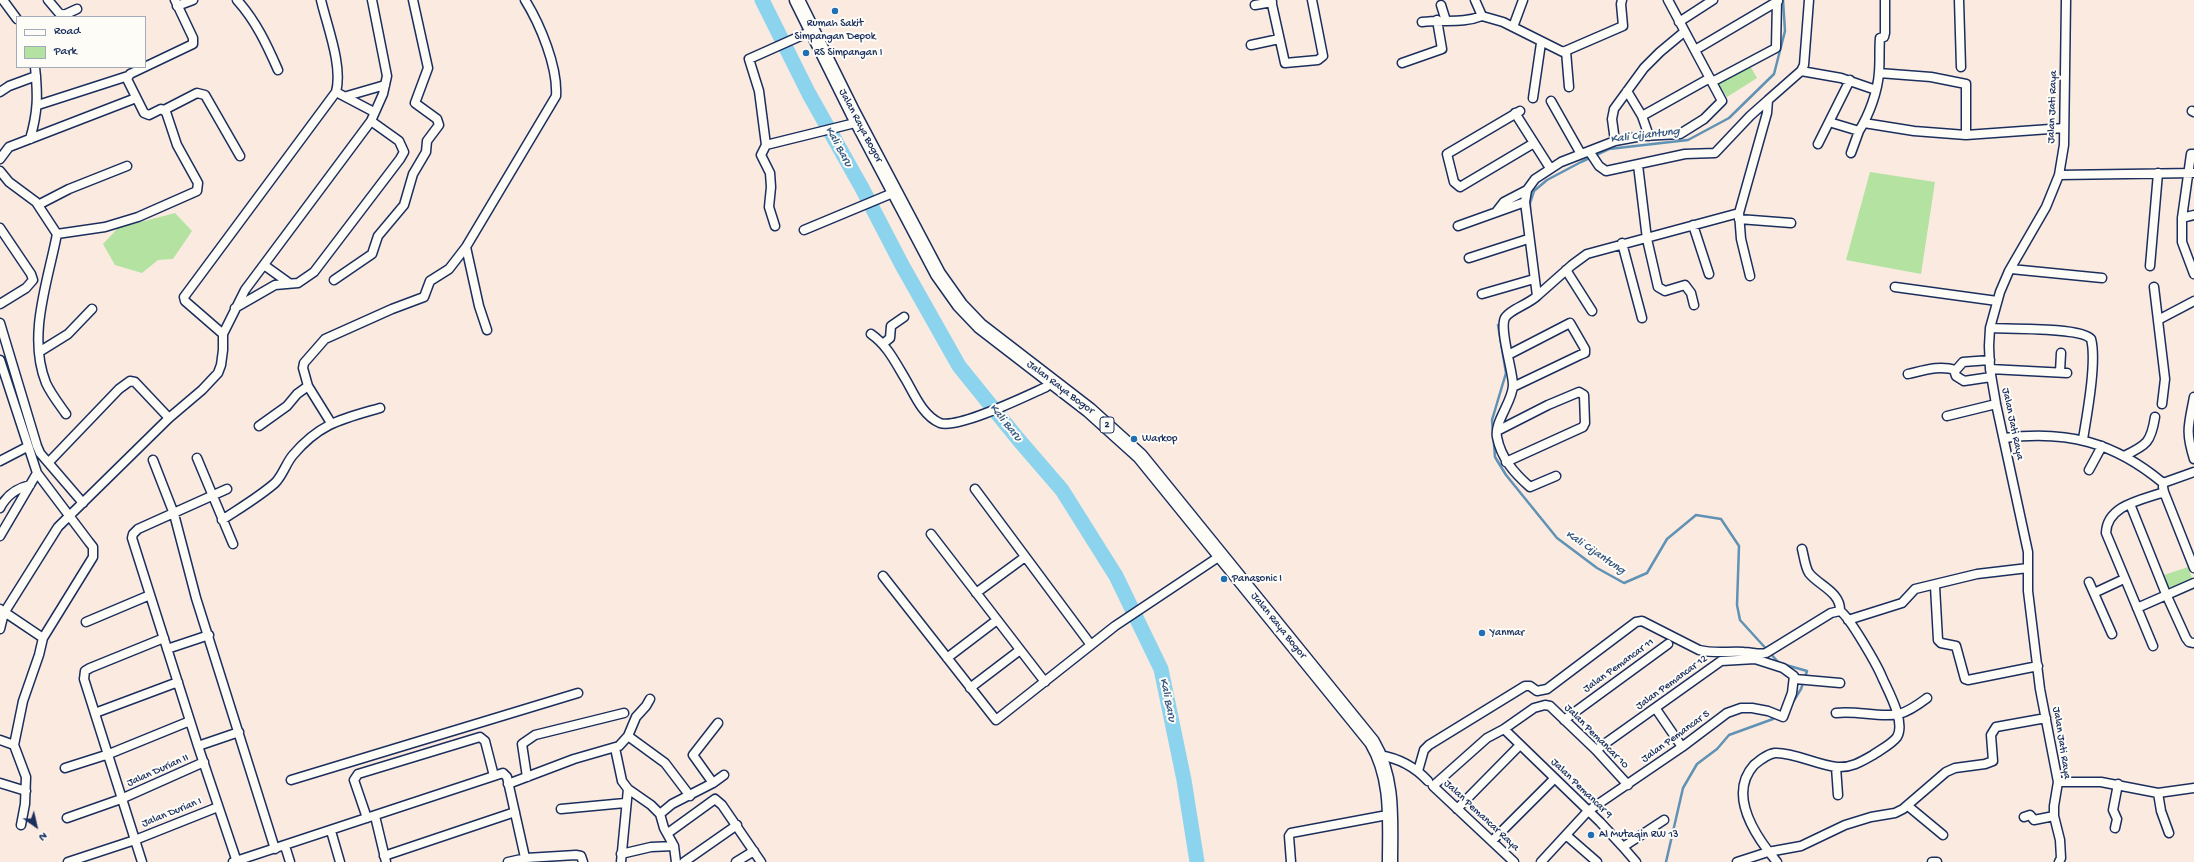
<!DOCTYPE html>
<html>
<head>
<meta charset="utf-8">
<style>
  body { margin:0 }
  #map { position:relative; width:2194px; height:862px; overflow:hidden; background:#fbeae0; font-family:"Gochi Hand",sans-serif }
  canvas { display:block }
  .legend { position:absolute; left:16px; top:16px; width:130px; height:52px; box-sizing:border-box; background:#fdfcf7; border:1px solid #a3aaba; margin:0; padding:5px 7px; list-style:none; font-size:12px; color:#1b2f5e }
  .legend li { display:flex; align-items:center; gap:8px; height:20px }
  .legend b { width:20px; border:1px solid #a3aaba }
  .north { position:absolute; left:16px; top:806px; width:40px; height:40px; -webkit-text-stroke:3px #fdfcf7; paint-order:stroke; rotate:146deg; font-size:11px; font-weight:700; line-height:16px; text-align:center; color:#1b2f5e }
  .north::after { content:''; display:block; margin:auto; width:14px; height:18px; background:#1b2f5e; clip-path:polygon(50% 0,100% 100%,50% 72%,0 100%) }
</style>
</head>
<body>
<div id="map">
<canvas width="2194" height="862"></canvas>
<ul class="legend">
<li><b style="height:5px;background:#fdfcf7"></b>Road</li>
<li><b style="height:11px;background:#b3e2a1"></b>Park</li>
</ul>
<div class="north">N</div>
</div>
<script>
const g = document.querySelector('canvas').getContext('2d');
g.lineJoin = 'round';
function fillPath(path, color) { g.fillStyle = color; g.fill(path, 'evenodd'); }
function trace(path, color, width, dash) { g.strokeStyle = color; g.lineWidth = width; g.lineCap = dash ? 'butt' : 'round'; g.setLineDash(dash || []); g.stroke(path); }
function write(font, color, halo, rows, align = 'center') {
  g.font = font + ' "Gochi Hand",sans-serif'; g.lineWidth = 4; g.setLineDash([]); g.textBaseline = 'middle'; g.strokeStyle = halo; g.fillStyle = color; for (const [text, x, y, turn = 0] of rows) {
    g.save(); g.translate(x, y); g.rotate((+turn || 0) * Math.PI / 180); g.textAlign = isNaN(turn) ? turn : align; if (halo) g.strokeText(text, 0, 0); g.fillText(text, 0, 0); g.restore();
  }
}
const green = new Path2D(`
  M1749 64 1757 78 1727 97 1718 83Z
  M1870 172 1935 182 1921 274 1846 260Z
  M175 213 192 231 173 259 158 260 142 273 115 265 103 244 118 228Z
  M2188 567 2193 581 2169 589 2164 575Z`);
const stream = new Path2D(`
  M1530 213V203L1534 191 1547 180 1581 162 1609 149 1688 140 1729 118 1774 74 1785 31 1783 0
  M1509 318 1525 308
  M1498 325 1506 373 1492 420 1495 457 1506 475 1557 538 1597 568 1624 583 1647 573 1667 539 1696 515 1721 519 1739 546 1737 605 1740 620 1779 663 1807 671 1801 689 1793 702
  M1666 862 1683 788 1697 764 1717 749 1729 735 1773 719`);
const river = new Path2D(`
  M762 0 809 94 862 188 902 265 959 366 1018 439 1062 490 1116 576 1161 669 1184 780 1197 862`);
const minor = new Path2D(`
  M3 0 17 19
  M48 0 59 13 64 15 77 9
  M237 0C256 21 267 45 278 70
  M1271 0 1285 63 1318 60 1323 56 1312 0
  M1475 0 1482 16 1503 22 1563 52 1623 26 1621 4 1622 0
  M1959 0 1961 67
  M1255 5 1272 2
  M1441 5 1446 21
  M177 6 193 0
  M1422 22C1443 19 1462 24 1482 16
  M1679 22 1713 0
  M1513 27 1523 0
  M1251 45 1279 39
  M1695 50 1778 1
  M1566 51 1569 87
  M1402 63 1442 49 1437 20
  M1801 71 1841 78 1876 90
  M1879 73 1931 77 1966 84V135
  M1712 82 1776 48 1777 0
  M1627 91 1642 116 1710 78
  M0 92 9 86 36 76
  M336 92 374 112
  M347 96 385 85
  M1533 98 1541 43
  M1551 101 1581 154
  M38 105 128 76
  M164 110 197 93 205 95 240 156
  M1520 111 1447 154 1454 182 1460 187 1534 143
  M2192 111 2194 112
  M1515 113 1550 168
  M1642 116 1649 136
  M1829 122 1859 131C1869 115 1878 91 1879 72 1880 61 1879 50 1880 38L1884 37 1885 33V0
  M1864 123 1914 131 1966 135 2064 128
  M30 139C38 112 38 95 35 67
  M1615 141 1612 119 1614 109 1644 68 1660 52 1684 32
  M1818 144 1850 80
  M766 145 851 124
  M1589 151 1599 166 1606 171 1685 154 1715 153 1750 116 1768 100
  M1851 153 1859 131
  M2194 154H2191L2182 218V242L2194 274
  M0 159 9 147 136 98
  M1638 165 1647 239 1658 287 1665 291 1685 285 1691 293 1694 305
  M0 171 9 182 36 202 57 234C48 281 27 336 46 383 51 394 59 404 66 414
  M2059 175 2194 173
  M38 205 69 189 127 166
  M1497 211 1504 202 1527 190
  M2182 218 2194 215
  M1739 219 1791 223
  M1693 225 1709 274
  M775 226 769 207 771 187 770 173 761 155 766 145 759 91 749 59 805 34
  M1458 226 1525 202
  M0 228 31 274 33 280 26 288 0 304
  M804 230 888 195
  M57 234 105 227 138 217 197 191 198 183 177 145 166 112 161 109 149 115 144 113 127 79 130 74 193 44V38L175 0
  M1622 243 1642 318
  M1469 258 1528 239
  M264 265 289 283
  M2150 266 2158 173
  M2011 269 2102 278
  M1566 270 1592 311
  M1750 276 1741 239 1739 213 1767 113 1768 100 1801 71 1804 65 1809 0
  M334 280 372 254 378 236 404 205 413 174 426 152 427 141 439 125 437 119 415 103 428 68 413 0
  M1895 287 1997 301
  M2154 287 2165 379 2162 404
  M1482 294 1534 279
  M1537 296 1572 265 1587 254 1739 213
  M235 308 275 285 298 283 314 272 400 159 404 152 399 141 371 121
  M2158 320 2194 301
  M0 323 37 446 40 453 83 503
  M1990 328C2009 329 2081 327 2091 339 2097 361 2087 415 2083 439
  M487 330 479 306 466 247 556 96C558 67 540 24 525 0
  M223 334 185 301 184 297 336 92C343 66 327 26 321 0
  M871 334C888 346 895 362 906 380 914 394 923 416 940 423 959 429 1026 396 1046 387L1052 383
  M884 343 890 338 891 326 904 317
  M39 352 68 334 92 309
  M1508 355 1570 323 1585 349V353L1580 355 1513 387
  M0 360 37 473 89 542 93 547V557L43 638 39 655 23 701 14 745 26 777 25 804 21 825
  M1990 369 2067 373
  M1954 370 1956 376 1964 381 1991 377
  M2060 372 2061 353
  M1908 374C1925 370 1939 365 1956 370L1963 362 1990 360
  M308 386 331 423
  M2194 397C2189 424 2185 431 2194 459
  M1947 416 1996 404
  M259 426 287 406 297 394 308 386 303 368 304 363 325 339 392 309 424 297 430 281 449 269 466 247
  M1497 431 1548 405 1579 392 1584 395 1585 423 1583 427 1506 462
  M2004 438C2067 430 2114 442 2163 483L2194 472
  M2124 456C2147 445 2151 442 2155 417
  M197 458 233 544
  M153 460 174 514 196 598 275 849
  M0 461 27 447
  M49 462 119 389 130 381 135 382 169 418
  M2089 470 2102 446
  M1556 476 1530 487C1514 473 1501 458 1497 437 1494 422 1513 401 1513 385 1513 371 1499 329 1505 318 1509 310 1529 304 1537 296L1525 202 1527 190 1535 179 1561 162 1615 141 1642 136 1680 134 1704 119 1722 101 1668 0
  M2163 487 2164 492 2194 568
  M227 489 138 529 133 534 132 538 198 746 237 862
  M975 489 1091 645
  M2130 504 2166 594 2186 638 2189 642 2194 643
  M0 508C6 496 17 488 30 485
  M222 520C240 508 259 497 275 483 283 475 286 463 293 455 320 423 342 419 380 408
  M931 534 1045 682
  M0 536 37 473
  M1802 549C1804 556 1805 567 1809 573 1818 585 1841 592 1840 611
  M883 576 996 720 1115 626 1220 556
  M2089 582 2112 634
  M1935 586 1938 640 1941 643 1956 646 1965 679 1968 680 2038 666
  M976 593 1025 557
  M2094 593 2124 579
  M2137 608 2194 583
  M0 609 43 638
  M1848 620 1902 603 1915 589 1977 574 2028 568
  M86 622 150 595
  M0 629 4 613 58 527 169 418 202 390 218 373 221 365 223 350V334L245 290 371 121 383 94 387 76 372 0
  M2153 646 2106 533C2107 505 2142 500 2164 492
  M167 649 209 635
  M947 658 997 620
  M1795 679 1840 683
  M970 688 1020 650
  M1656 709 1682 747
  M95 713 178 682
  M1836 713C1856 710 1880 718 1899 714 1910 711 1919 704 1927 698
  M1564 720 1668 644
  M1504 729 1600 822 1623 847 1664 820
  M628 736 665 763 690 796
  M0 740 14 745
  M198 746 239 732
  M615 748 622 781 628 789 651 805 660 814 664 828 674 846 676 862
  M1379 755C1398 758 1415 767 1428 781
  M1836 767 1838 795
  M65 768 109 754 190 721
  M1418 771 1424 750 1429 745 1525 686H1530L1537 691 1547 689 1636 622 1642 621 1699 650C1715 654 1728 651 1744 652 1752 652 1759 655 1766 653L1831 613 1840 611C1849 616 1877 665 1882 677 1888 691 1906 722 1897 737 1892 744 1880 750 1873 755 1861 762 1851 768 1837 767 1817 765 1793 752 1775 753 1767 754 1760 760 1754 765 1727 795 1756 837 1777 862
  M527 777 522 744 535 735 624 713
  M291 780 578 693
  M2058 782H2101L2158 793 2194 788
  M0 783 26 791
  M713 783 724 775
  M508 784 574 759 619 746 628 736 636 717 646 706 650 699
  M2158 793 2161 811 2169 833
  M1908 806 1943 835
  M561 809 625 803
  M1457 809 1520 745
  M660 814 672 804 713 783 693 755 718 723
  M375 816 386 862
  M2024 817 2030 815 2034 820 2054 816
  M67 818 121 799 204 762
  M367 818 354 780 358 774 480 737 485 741 494 776
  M2115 828 2117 819 2113 810 2118 784
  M331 831 340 862
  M668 833 715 799 722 805 761 862
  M1566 835 1597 862
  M1492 841 1554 779
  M285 846 290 862
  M1623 847 1636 862
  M621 854 651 847 674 846
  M384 856 515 812
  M68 862 135 840 218 807
  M142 862 84 679 85 671 90 668 164 638
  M233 862 503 773 507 777 526 862
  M508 862 526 858 576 855 581 856 583 862
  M621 862 628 789
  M684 862 737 825
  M736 862 754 851
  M1291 862 1289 836 1291 833 1382 816
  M1514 862 1433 786 1487 738 1504 729 1534 708 1545 705 1550 706 1596 750 1628 785
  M1541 862 1588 811 1682 747 1727 713 1741 708H1752L1768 711 1783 717 1792 693 1794 676 1783 668 1755 659 1721 661 1596 750
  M1737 862 1768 852 1801 846 1845 825 1871 817 1895 813 1903 809 1946 772 1955 768 1985 764 1993 761 1991 735 1996 727 2046 718
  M1932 862H1937
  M2059 862 2061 858 2060 840 2054 816V806L2058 782 2040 689 2028 591V552L1996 404 1990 369 1989 346 1990 328 2000 292 2009 271 2046 207 2059 175 2064 145 2066 0`);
const trunk = new Path2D(`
  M797 0 853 113 938 274 960 305 980 326 1089 410 1140 456 1372 742C1394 779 1390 821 1390 862`);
const markers = [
  [835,11,4,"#1f6fb2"],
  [806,53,4,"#1f6fb2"],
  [1134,439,4,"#1f6fb2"],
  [1224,579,4,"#1f6fb2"],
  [1482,633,4,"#1f6fb2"],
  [1591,835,4,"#1f6fb2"]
];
const shields = [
  [1107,425,14]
];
const shieldNames = [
  ["2",1107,425]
];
const poiNames = [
  ["Rumah Sakit",835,24,"center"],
  ["Simpangan Depok",835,37,"center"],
  ["RS Simpangan I",814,53],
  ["Warkop",1142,439],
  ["Panasonic I",1232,579],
  ["Yanmar",1490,633],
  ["Al Mutaqin RW 13",1599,835]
];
const streetNames = [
  ["Jalan Jati Raya",2053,107,-88],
  ["Jalan Raya Bogor",860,126,62],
  ["Jalan Raya Bogor",1060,388,37],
  ["Jalan Jati Raya",2012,424,78],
  ["Jalan Raya Bogor",1278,626,51],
  ["Jalan Pemancar 11",1619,666,-36],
  ["Jalan Pemancar 12",1672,683,-36],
  ["Jalan Pemancar 10",1596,737,45],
  ["Jalan Pemancar 5",1676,737,-36],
  ["Jalan Jati Raya",2061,743,81],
  ["Jalan Durian II",158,771,-24],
  ["Jalan Pemancar 9",1581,789,44],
  ["Jalan Durian I",172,813,-22],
  ["Jalan Pemancar Raya",1481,816,43]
];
const waterNames = [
  ["Kali Cijantung",1645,136,-7],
  ["Kali Baru",838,147,61],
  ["Kali Baru",1005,423,51],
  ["Kali Cijantung",1595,553,34],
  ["Kali Baru",1167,700,78]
];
fillPath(green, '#b3e2a1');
trace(stream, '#5f92b4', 2.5);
trace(river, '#8cd4ed', 15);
trace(minor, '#1b2f5e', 11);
trace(trunk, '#1b2f5e', 17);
trace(minor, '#fdfcf7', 8);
trace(trunk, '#fdfcf7', 14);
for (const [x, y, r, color] of markers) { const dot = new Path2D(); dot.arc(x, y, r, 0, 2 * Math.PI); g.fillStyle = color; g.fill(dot); trace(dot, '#fdfcf7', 1.5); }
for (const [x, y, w] of shields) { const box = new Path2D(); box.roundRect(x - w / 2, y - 8, w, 16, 3); g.fillStyle = '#fdfcf7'; g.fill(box); trace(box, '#1b2f5e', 1); }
write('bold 10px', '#1b2f5e', null, shieldNames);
write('11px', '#1b2f5e', '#fdfcf7', poiNames, 'left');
write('11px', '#1b2f5e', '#fdfcf7', streetNames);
write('italic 12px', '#375882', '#fdfcf7', waterNames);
</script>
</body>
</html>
